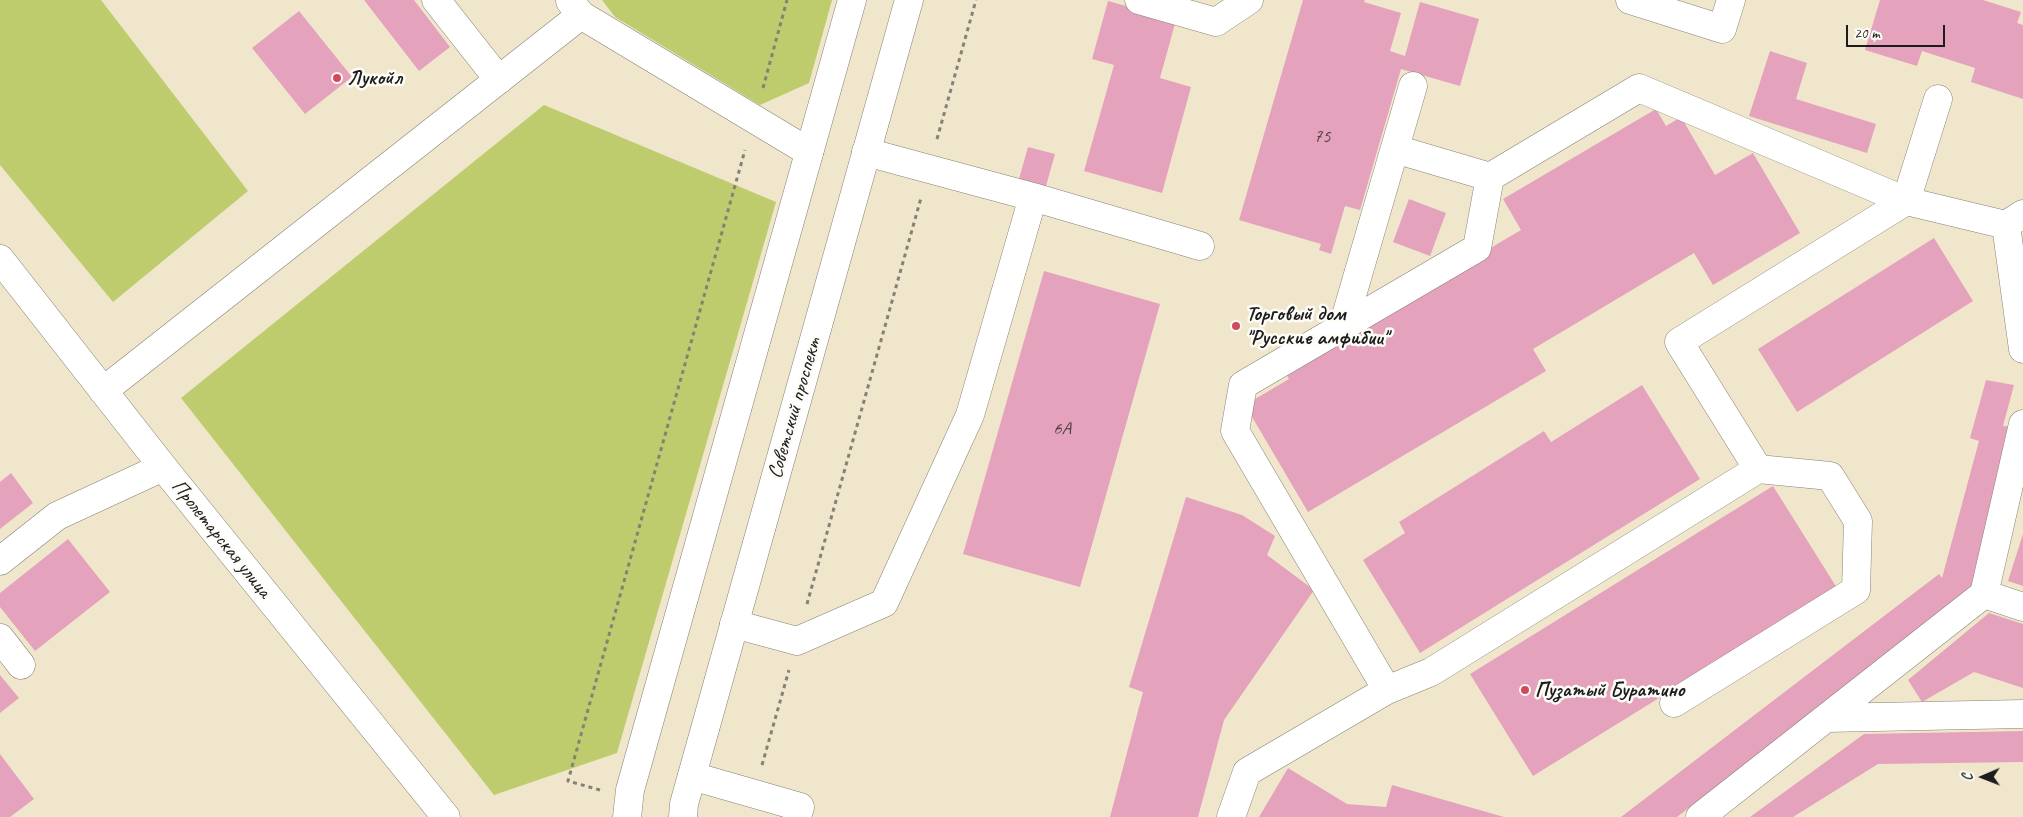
<!DOCTYPE html>
<html>
<head>
<meta charset="utf-8">
<style>
  body { margin:0 }
  #map { position:relative; width:2023px; height:817px; overflow:hidden; background:#f0e6cc; font-family:Caveat,sans-serif }
  canvas { display:block }
  .north { position:absolute; left:1958px; top:752px; width:50px; height:50px; -webkit-text-stroke:4px #fdfcf7; paint-order:stroke; rotate:269deg; font-size:14px; font-weight:700; line-height:20px; text-align:center; color:#1c1c1c }
  .north::after { content:''; display:block; margin:auto; width:18px; height:22px; background:#1c1c1c; clip-path:polygon(50% 0,100% 100%,50% 72%,0 100%) }
  .scale { position:absolute; left:1846px; top:25px; width:99px; height:22px; box-sizing:border-box; border:2px solid #1c1c1c; border-top:0; padding-left:6px; font-size:15px; line-height:18px; white-space:nowrap; color:#1c1c1c; -webkit-text-stroke:4px #fdfcf7; paint-order:stroke }
</style>
</head>
<body>
<div id="map">
<canvas width="2023" height="817"></canvas>
<div class="north">С</div>
<div class="scale">20 m</div>
</div>
<script>
const g = document.querySelector('canvas').getContext('2d');
g.lineJoin = 'round';
function fillPath(path, color) { g.fillStyle = color; g.fill(path, 'evenodd'); }
function trace(path, color, width, dash) { g.strokeStyle = color; g.lineWidth = width; g.lineCap = dash ? 'butt' : 'round'; g.setLineDash(dash || []); g.stroke(path); }
function write(font, color, halo, rows, align = 'center') {
  g.font = font + ' Caveat,sans-serif'; g.lineWidth = 5; g.setLineDash([]); g.textBaseline = 'middle'; g.strokeStyle = halo; g.fillStyle = color; for (const [text, x, y, turn = 0] of rows) {
    g.save(); g.translate(x, y); g.rotate((+turn || 0) * Math.PI / 180); g.textAlign = isNaN(turn) ? turn : align; if (halo) g.strokeText(text, 0, 0); g.fillText(text, 0, 0); g.restore();
  }
}
const green = new Path2D(`
  M0 0H101L248 191 113 302 0 165Z
  M602 0H832L809 83 760 105 615 17Z
  M544 105 776 202 617 753 494 795 181 398Z`);
const building = new Path2D(`
  M364 0H414L450 47 419 71Z
  M1303 0H1365L1364 2 1401 13 1390 51 1405 56 1420 2 1479 19 1460 86 1401 69 1360 210 1345 206 1331 254 1319 250 1321 244 1239 220Z
  M1880 0H1983L2021 12 2017 23 2023 25V99L1971 82 1975 68 1922 51 1917 66 1865 50Z
  M1108 1 1176 20 1160 78 1191 87 1162 193 1084 171 1114 65 1092 59Z
  M299 11 352 77 305 114 252 48Z
  M1770 51 1807 63 1796 99 1876 124 1867 153 1749 116Z
  M1656 109 1666 126 1681 117 1715 175 1753 153 1800 233 1713 285 1694 253 1533 349 1546 371 1308 512 1245 405 1289 379 1284 370 1521 230 1503 199Z
  M1028 147 1055 154 1046 186 1019 179Z
  M1409 199 1446 213 1430 256 1393 242Z
  M1934 238 1973 301 1797 412 1758 349Z
  M1044 271 1160 304 1080 587 963 554Z
  M1986 380 2014 385 2003 426 2014 427 1974 589 1957 599 1677 817H1621L1939 574 1942 578 1979 441 1970 438Z
  M1642 385 1700 479 1420 653 1363 560 1405 533 1399 522 1544 431 1551 442Z
  M11 473 33 503 0 529V482Z
  M1773 486 1837 588 1533 776 1470 674Z
  M1186 497 1242 515 1275 536 1267 555 1314 590 1224 720 1198 817H1110L1143 692 1129 687Z
  M2023 534V586L2008 581Z
  M68 539 110 592 35 651 0 607V593Z
  M1989 613 2023 624V688L1974 672 1922 702 1908 680Z
  M0 675 19 698 0 713Z
  M2023 731V762L1878 764 1793 817H1750L1864 734Z
  M0 754 34 799 10 817H0Z
  M1288 768 1347 804 1386 807 1392 785 1504 817H1259Z`);
const path = new Path2D(`
  M763 88 787 0
  M937 139 976 0
  M807 604 921 198
  M762 765 789 670
  M600 790 568 781 745 150`);
const minor = new Path2D(`
  M436 0 499 80
  M1139 0 1216 22 1249 0
  M1630 0 1722 29 1731 0
  M570 1 581 15 809 152
  M1395 149 1490 177
  M866 152 1033 197 1200 246
  M2006 225 2023 349
  M0 259 163 467 446 817
  M1343 326 1413 86
  M103 391 581 15
  M1758 469 1679 342 1906 201 2006 225 2023 214
  M0 561 57 516 163 467
  M1984 594 2023 607
  M734 624 797 641 884 603 970 415 1033 197
  M0 638 21 665
  M1387 690 1235 431 1243 385 1477 248 1490 177 1639 88 1906 201 1938 99
  M1826 718 2023 714
  M692 776 800 807 797 817
  M1231 817 1247 772 1387 690 1431 672 1758 469 1830 476 1858 521 1856 590 1674 703
  M1700 817 1984 594 2023 424`);
const major = new Path2D(`
  M627 817 630 790 852 0
  M683 817 684 804 909 0`);
const markers = [
  [337,78,5,"#d1495b"],
  [1236,326,5,"#d1495b"],
  [1525,690,5,"#d1495b"]
];
const numberNames = [
  ["75",1322,137],
  ["6А",1062,429]
];
const poiNames = [
  ["Лукойл",347,78],
  ["Торговый дом",1246,314],
  ["\"Русские амфибии\"",1246,338],
  ["Пузатый Буратино",1535,690]
];
const streetNames = [
  ["Советский проспект",795,408,-74],
  ["Пролетарская улица",221,539,51]
];
fillPath(green, '#bfcc6e');
fillPath(building, '#e5a2bc');
trace(minor, '#868174', 29);
trace(major, '#868174', 29);
trace(path, '#868174', 3, [4, 4]);
trace(minor, '#fff', 28);
trace(major, '#fff', 28);
for (const [x, y, r, color] of markers) { const dot = new Path2D(); dot.arc(x, y, r, 0, 2 * Math.PI); g.fillStyle = color; g.fill(dot); trace(dot, '#fdfcf7', 2); }
write('19px', '#4e3e44', null, numberNames);
write('bold 21px', '#1c1c1c', '#fdfcf7', poiNames, 'left');
write('21px', '#1c1c1c', '#fdfcf7', streetNames);
</script>
</body>
</html>
